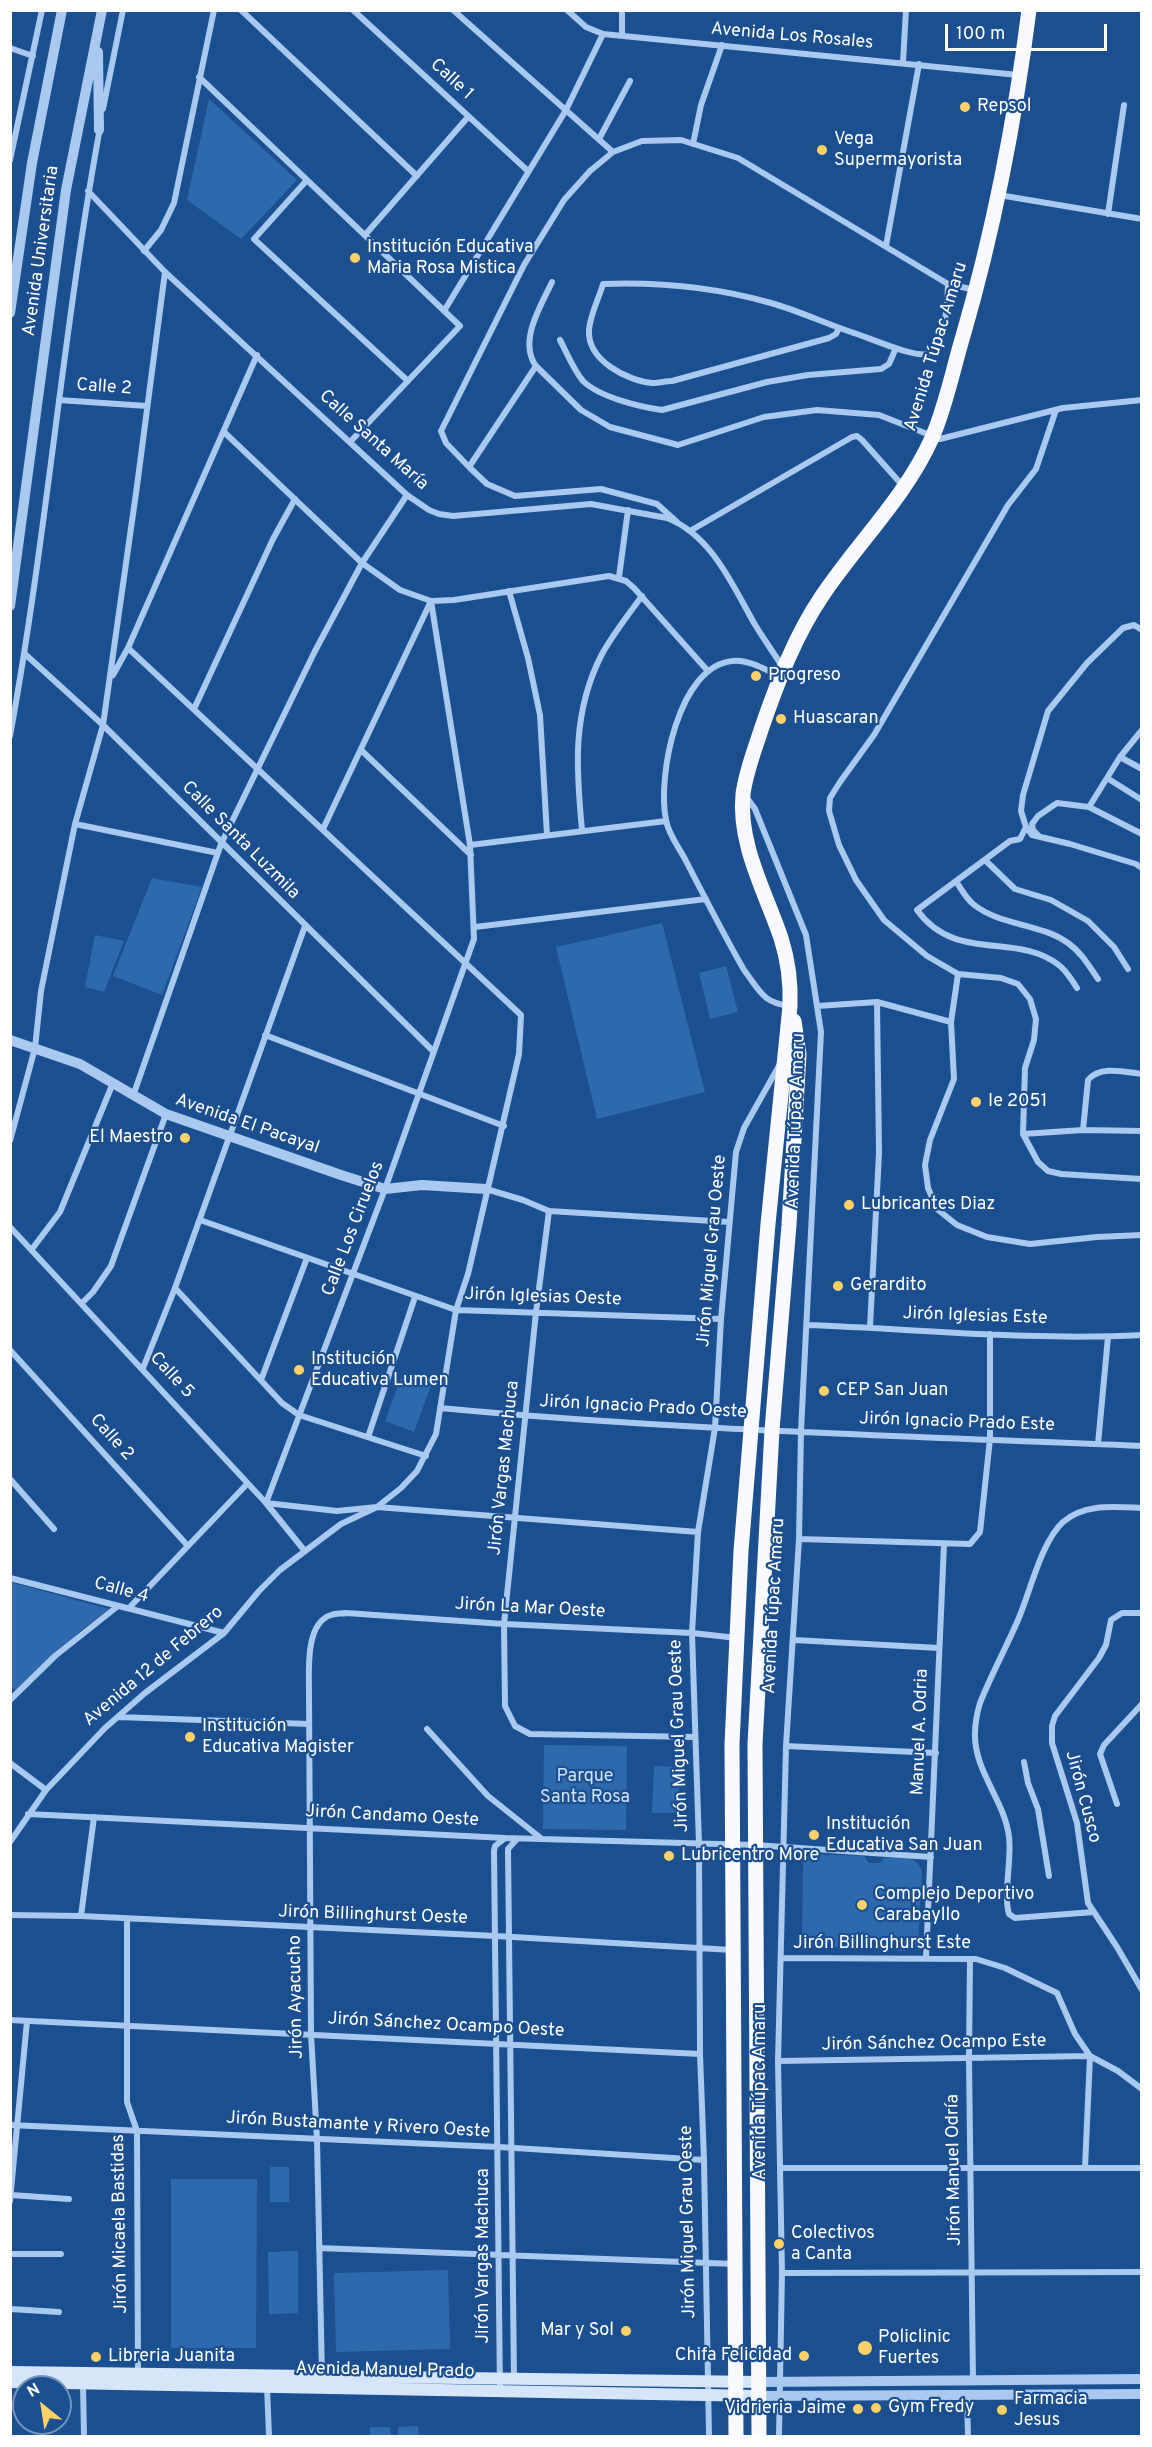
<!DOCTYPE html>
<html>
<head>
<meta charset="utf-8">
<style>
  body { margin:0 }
  #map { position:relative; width:1152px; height:2447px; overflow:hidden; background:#1b4f8f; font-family:Overpass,sans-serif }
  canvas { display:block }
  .frame { position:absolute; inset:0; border:12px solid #fff; pointer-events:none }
  .north { position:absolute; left:12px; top:2375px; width:60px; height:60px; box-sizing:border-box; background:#1b4f8f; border:2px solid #7695bc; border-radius:50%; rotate:330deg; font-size:16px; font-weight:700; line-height:24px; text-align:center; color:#fff }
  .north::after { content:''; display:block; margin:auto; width:21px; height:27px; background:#ffd166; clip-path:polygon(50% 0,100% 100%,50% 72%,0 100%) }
  .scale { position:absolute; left:945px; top:24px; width:162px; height:27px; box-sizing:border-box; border:3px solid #fff; border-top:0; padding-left:8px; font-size:18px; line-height:21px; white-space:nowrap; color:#fff; -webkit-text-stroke:4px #1b4f8f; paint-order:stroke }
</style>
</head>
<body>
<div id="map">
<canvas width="1152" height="2447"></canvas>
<div class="frame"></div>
<div class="north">N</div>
<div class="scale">100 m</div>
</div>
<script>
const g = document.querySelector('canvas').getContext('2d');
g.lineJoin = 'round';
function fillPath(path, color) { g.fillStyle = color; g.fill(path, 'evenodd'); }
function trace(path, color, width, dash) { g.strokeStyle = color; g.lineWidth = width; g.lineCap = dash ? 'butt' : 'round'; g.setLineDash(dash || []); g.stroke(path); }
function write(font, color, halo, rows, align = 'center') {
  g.font = font + ' Overpass,sans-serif'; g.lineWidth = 4.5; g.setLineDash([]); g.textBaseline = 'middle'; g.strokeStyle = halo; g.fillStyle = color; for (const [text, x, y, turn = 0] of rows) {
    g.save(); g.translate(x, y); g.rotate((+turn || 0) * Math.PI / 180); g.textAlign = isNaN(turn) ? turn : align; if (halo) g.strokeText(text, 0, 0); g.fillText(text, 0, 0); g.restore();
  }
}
const green = new Path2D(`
  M209 99 297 180 241 239 187 200Z
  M152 878 202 887 162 995 113 976Z
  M662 923 705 1092 597 1119 556 947Z
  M95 935 124 941 104 992 85 987Z
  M726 966 738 1012 710 1019 699 973Z
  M402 1375 431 1386 414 1432 385 1421Z
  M10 1582 109 1609 79 1632 16 1690 11 1688Z
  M544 1745 627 1746 626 1830 543 1829Z
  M654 1766 680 1767 678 1813H652Z
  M809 1854 864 1856 869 1863H880L884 1858C899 1858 916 1854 922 1871L918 1945 906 1951 806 1945 802 1939 803 1859 805 1855Z
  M270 2167H289V2202H270Z
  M171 2179H257L256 2348H171Z
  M298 2251V2313L269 2314 268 2252Z
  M448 2270 450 2349 336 2352 334 2273Z
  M418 2426 419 2436H398V2427Z
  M370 2427H390L391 2436H370Z`);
const minor = new Path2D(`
  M241 10 417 176
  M353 10 528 171
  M453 10 613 152
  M567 10 586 27 603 34 1018 75
  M622 35V10
  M10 48 33 56
  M903 62 906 10
  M199 77 460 326 350 442
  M103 109 123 10
  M599 139 630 81
  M693 144 701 105 722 45
  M10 160 42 10
  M307 180 254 239 408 381
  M88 191 165 272 407 495 429 510 439 514 453 516 591 504 667 518C711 535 732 584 754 623 763 638 773 652 782 666
  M999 195 1142 219
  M1108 214 1124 105
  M365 235 468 117
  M886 246 919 64
  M144 251 161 230 174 203 214 10
  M552 282C541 306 518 341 536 366L581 410 610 427 678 445 764 417 817 410 879 415 940 439 1063 408 1142 400
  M444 311 566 110 603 34
  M839 328 836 334 829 338 672 381C666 381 659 383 653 383 627 381 587 360 589 330 590 315 599 298 603 284 658 282 718 288 771 303 800 311 828 325 857 334 872 339 919 360 931 353 945 346 948 299 948 284
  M560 340C567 353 573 369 583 381 599 397 640 407 662 410L767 382 808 375 881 369 889 364 896 348
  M59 400 147 406
  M1056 410 1036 469 1008 505 874 735 840 782 830 798 829 811 839 845 856 880 884 920 927 956 958 974 1001 978 1018 984 1030 999 1036 1019 1034 1040 1025 1068 1023 1134 1038 1162 1048 1171 1061 1174 1142 1179
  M224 432 362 563 400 590 431 601 454 600 609 576 626 581 634 588 707 670
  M469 467 536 366
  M677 522 657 504 601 489 515 496 487 484 469 467 446 443 441 431 524 265 564 200 590 171 613 152 642 141 681 140 738 158 948 284 975 290
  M690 531 852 437 857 436 862 440 903 486
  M619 577 628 510
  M509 591 528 658 540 715 547 835
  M431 601 470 845 474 939 385 1189 266 1503 337 1511 377 1507 698 1532
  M1142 630 1134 625 1123 628 1087 663 1048 711 1023 795 1021 811 1026 827 1032 835 1070 844 1136 864 1142 868
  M25 654 103 725 433 1051
  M113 675 128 648 257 355
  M780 676C766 670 748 659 733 661 678 665 657 777 666 820 668 834 680 849 686 861 705 898 724 935 744 970 760 991 763 1003 790 1006
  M194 709 273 539 295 499
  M10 736C47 534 63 329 100 128
  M361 750 471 855
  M1120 757 1142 769
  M1107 778 1142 800
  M747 798 755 809 806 935 821 1032 801 1431 799 1539 786 1746 778 2061 782 2273 779 2436
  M1089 807 1120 757 1142 730
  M75 824 218 853
  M1026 827 1020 839 1010 841 917 910C956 964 1017 931 1060 966 1067 972 1072 980 1077 988
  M323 829 431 601
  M582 830C576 768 572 712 602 654 613 634 628 615 642 596
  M1039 836 1033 830 1032 824 1038 816 1057 803 1089 807 1142 834
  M470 845 666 821
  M985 860 1015 889 1051 900 1088 921 1114 947 1128 969
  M956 881C961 889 966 898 973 904 1000 926 1040 923 1068 943 1081 952 1089 966 1098 979
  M475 927 706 899
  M958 974 951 1022 954 1079 930 1140 925 1165 928 1188 937 1209 957 1225 987 1237 1030 1244 1097 1237 1142 1235
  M817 1006 877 1002 951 1022
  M265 1035 504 1126
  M133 1096 221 844 315 651 362 563 407 495
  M1083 1130 1088 1080C1100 1065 1125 1072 1142 1074
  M1023 1134 1083 1130 1142 1131
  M10 1141 35 1048 41 991 75 824 103 725 137 486 165 272
  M486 1189 523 1200 549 1211 729 1222
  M549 1211 536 1312 504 1624 505 1706 515 1726 530 1734 695 1737
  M200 1220 456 1310 721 1319
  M10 1227 266 1503 304 1550
  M32 1249 60 1212 113 1083
  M175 1288 282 1403 299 1415 426 1456
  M82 1303 93 1292 111 1266 166 1114
  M807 1325C918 1329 1031 1341 1142 1335
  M870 1327 879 1153 877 1002
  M10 1350 188 1546
  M143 1368 175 1288 305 926
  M261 1380 307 1258
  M440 1408C673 1430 908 1436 1142 1446
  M368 1437 415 1297
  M1098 1444 1108 1337
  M10 1479 54 1529
  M799 1539 970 1544 980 1532 990 1439V1334
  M10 1578 224 1633
  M129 1608 247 1484
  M1142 1613H1122L1111 1620 1106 1645 1099 1658 1055 1716 1052 1726V1743L1077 1823 1088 1903 1117 1947 1142 1990
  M794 1640 939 1648
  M10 1700 55 1656 118 1606
  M118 1717 309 1724
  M427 1729 488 1796 542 1839
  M786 1746 936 1753
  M1024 1762 1028 1783 1038 1809 1049 1876
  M10 1763 46 1790
  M1117 1804 1100 1754 1104 1745 1142 1704
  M28 1814 505 1838 755 1845 931 1857
  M10 1842 46 1790 105 1728 145 1693 224 1633 259 1591 280 1570 341 1524 377 1507 401 1488 417 1471 436 1434 456 1310 468 1274 519 1054 521 1015 128 648
  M1094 1912 1015 1918 1009 1914C1003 1894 1012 1859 1009 1837 1005 1801 974 1771 975 1734 975 1724 977 1713 980 1703 991 1675 1006 1648 1018 1620 1030 1593 1041 1542 1063 1522 1085 1503 1115 1507 1142 1508
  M10 1915 81 1916 496 1936 732 1950
  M81 1916 94 1817
  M127 1920V2102L137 2131 138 2373
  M782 1958 976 1959 1005 1968 1057 1993 1075 2034 1090 2056 1118 2071 1142 2089
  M926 1958 944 1544
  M970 1959 969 2059 973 2380
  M10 2020 700 2054
  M778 2061 1090 2056 1085 2168
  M10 2125 499 2147 704 2160
  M780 2168H1142
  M11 2195 69 2199
  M10 2201 27 2021
  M319 2248 735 2264
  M10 2254H61
  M782 2273 1142 2272
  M10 2309 59 2312
  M322 2376 317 2139 311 2034 309 1692C309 1671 305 1623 331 1615 336 1613 341 1614 346 1613L504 1624 692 1633 737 1638
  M514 2379 508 1849 517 1839
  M83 2384 84 2436
  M267 2386 269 2436
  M500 2392 494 1851 495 1846 504 1839
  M967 2395 968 2436
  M709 2436 704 2160 700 2054 699 1844 692 1633 698 1532 715 1428 721 1319 736 1152 744 1128 780 1064`);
const tertiary = new Path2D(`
  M98 52 99 130
  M10 313 32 163 62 10
  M10 606 66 190 102 10
  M10 1040 80 1064 166 1114 341 1175 385 1189 422 1185 486 1189
  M759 2382 1142 2379
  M759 2396 1142 2394`);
const secondary = new Path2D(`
  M10 2372 759 2382
  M10 2382 759 2396`);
const trunk = new Path2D(`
  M736 2436 732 1744 741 1551 768 1224 790 1006C791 983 788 960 781 938 765 891 738 844 743 794 746 771 755 749 762 727 778 681 795 636 822 596 858 542 905 498 932 438 946 406 953 369 963 336 994 229 1015 121 1029 10
  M759 2436 755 1744 772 1430 789 1225 799 1054 794 1021`);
const markers = [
  [965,107,6,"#ffd166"],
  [822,150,6,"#ffd166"],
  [355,258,6,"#ffd166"],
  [756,676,6,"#ffd166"],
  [781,719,6,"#ffd166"],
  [976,1102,6,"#ffd166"],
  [185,1138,6,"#ffd166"],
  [849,1205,6,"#ffd166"],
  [838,1286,6,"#ffd166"],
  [299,1370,6,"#ffd166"],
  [824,1391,6,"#ffd166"],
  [190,1737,6,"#ffd166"],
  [814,1835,6,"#ffd166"],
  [669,1856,6,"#ffd166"],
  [862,1905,6,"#ffd166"],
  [779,2244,6,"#ffd166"],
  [626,2331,6,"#ffd166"],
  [865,2348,8,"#ffd166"],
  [804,2356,6,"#ffd166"],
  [96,2357,6,"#ffd166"],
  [876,2408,6,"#ffd166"],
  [858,2409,6,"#ffd166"],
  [1002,2410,6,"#ffd166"]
];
const streetNames = [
  ["Avenida Los Rosales",792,37,5],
  ["Calle 1",451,80,43],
  ["Avenida Universitaria",42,251,-82],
  ["Avenida Túpac Amaru",937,347,-73],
  ["Calle 2",104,388,4],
  ["Calle Santa María",373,441,42],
  ["Calle Santa Luzmila",240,841,45],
  ["Avenida Túpac Amaru",797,1121,-88],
  ["Avenida El Pacayal",247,1125,19],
  ["Calle Los Ciruelos",354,1229,-69],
  ["Jirón Miguel Grau Oeste",713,1251,-85],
  ["Jirón Iglesias Oeste",543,1298,2],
  ["Jirón Iglesias Este",975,1317,2],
  ["Calle 5",171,1376,47],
  ["Jirón Ignacio Prado Oeste",643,1408,3],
  ["Jirón Ignacio Prado Este",957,1423,2],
  ["Calle 2",111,1438,48],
  ["Jirón Vargas Machuca",505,1468,-84],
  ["Calle 4",121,1591,15],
  ["Avenida Túpac Amaru",775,1606,-87],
  ["Jirón La Mar Oeste",530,1609,3],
  ["Avenida 12 de Febrero",154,1667,-40],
  ["Manuel A. Odria",921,1732,-88],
  ["Jirón Miguel Grau Oeste",680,1736,-92],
  ["Jirón Cusco",1082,1797,75],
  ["Jirón Candamo Oeste",392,1817,3],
  ["Jirón Billinghurst Oeste",373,1916,2],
  ["Jirón Billinghurst Este",882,1944],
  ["Jirón Ayacucho",297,1997,-91],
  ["Jirón Sánchez Ocampo Oeste",446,2026,3],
  ["Jirón Sánchez Ocampo Este",934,2044,-1],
  ["Avenida Túpac Amaru",761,2092,-90],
  ["Jirón Bustamante y Rivero Oeste",358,2126,3],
  ["Jirón Manuel Odría",955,2170,-91],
  ["Jirón Miguel Grau Oeste",689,2222,-91],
  ["Jirón Micaela Bastidas",121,2224,-91],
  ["Jirón Vargas Machuca",484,2256,-90],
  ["Avenida Manuel Prado",385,2371,1]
];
const poiNames = [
  ["Repsol",977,107],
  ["Vega",834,140],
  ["Supermayorista",834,161],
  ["Institución Educativa",367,248],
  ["Maria Rosa Mistica",367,269],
  ["Progreso",768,676],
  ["Huascaran",793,719],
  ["Ie 2051",988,1102],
  ["El Maestro",173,1138,"right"],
  ["Lubricantes Diaz",861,1205],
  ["Gerardito",850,1286],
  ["Institución",311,1360],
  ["Educativa Lumen",311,1381],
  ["CEP San Juan",836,1391],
  ["Institución",202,1727],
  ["Educativa Magister",202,1748],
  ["Institución",826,1825],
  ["Educativa San Juan",826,1846],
  ["Lubricentro More",681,1856],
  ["Complejo Deportivo",874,1895],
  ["Carabayllo",874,1916],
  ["Colectivos",791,2234],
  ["a Canta",791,2255],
  ["Mar y Sol",614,2331,"right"],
  ["Policlinic",878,2338],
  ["Fuertes",878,2359],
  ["Chifa Felicidad",792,2356,"right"],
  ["Libreria Juanita",108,2357],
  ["Farmacia",1014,2400],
  ["Jesus",1014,2421],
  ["Gym Fredy",888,2408],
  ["Vidrieria Jaime",846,2409,"right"]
];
const parkNames = [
  ["Parque",585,1777],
  ["Santa Rosa",585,1798]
];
fillPath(green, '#2e69ad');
trace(minor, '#a9c9ee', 6);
trace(tertiary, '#a9c9ee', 10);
trace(secondary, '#d6e6fa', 12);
trace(trunk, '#f8faff', 15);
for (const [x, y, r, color] of markers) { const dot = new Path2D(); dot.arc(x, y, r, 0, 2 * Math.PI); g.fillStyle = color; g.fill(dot); trace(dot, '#1b4f8f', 2); }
write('18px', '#fff', '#1b4f8f', streetNames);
write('18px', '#fff', '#1b4f8f', poiNames, 'left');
write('18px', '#cfe3fa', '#1b4f8f', parkNames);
</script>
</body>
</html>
